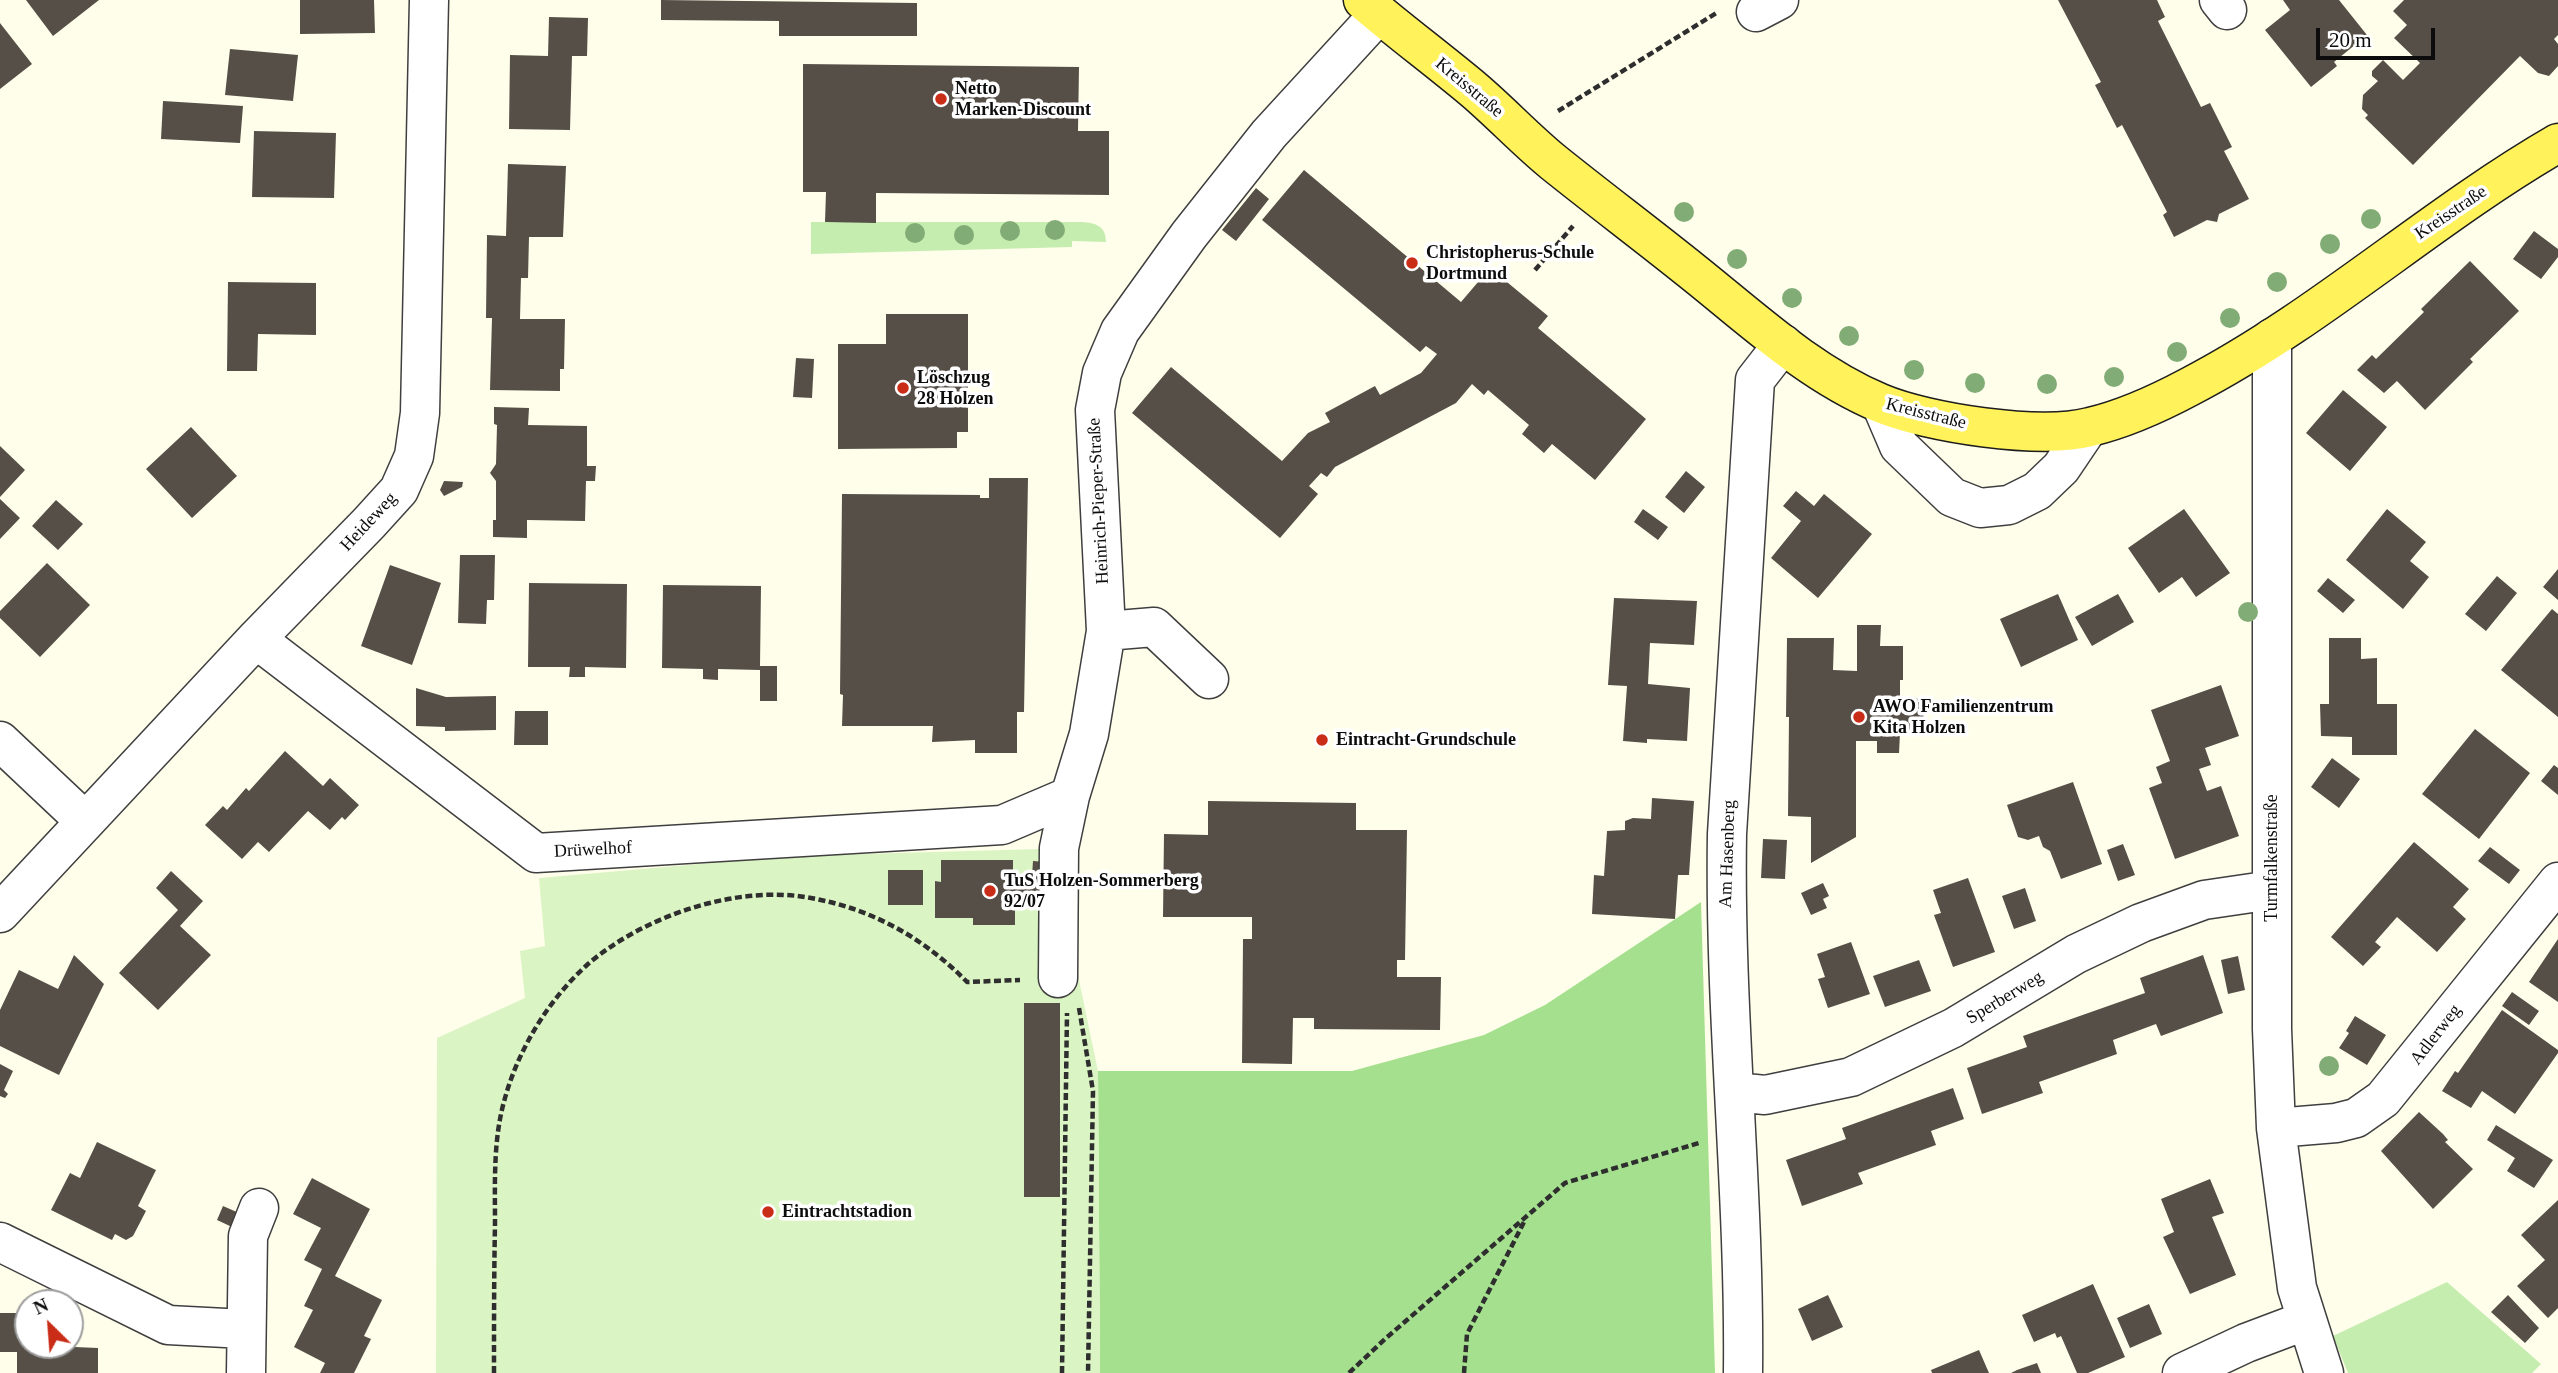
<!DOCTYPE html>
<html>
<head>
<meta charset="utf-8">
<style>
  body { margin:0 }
  #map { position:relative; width:2558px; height:1373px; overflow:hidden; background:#fffeeb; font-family:Georgia,serif }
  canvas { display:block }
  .north { position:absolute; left:14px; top:1289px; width:70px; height:70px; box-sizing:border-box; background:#fff; border:2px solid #9e9e9e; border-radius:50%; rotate:335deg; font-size:19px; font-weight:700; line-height:28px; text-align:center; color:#0c0c0c }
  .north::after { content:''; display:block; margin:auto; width:24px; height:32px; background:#c92c17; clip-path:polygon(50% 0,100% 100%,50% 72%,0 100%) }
  .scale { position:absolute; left:2316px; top:28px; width:119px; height:32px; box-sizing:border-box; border:4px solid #0c0c0c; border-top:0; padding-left:9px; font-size:21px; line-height:24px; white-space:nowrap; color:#0c0c0c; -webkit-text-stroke:5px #fff; paint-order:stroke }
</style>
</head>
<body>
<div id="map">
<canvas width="2558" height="1373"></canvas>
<div class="north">N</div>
<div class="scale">20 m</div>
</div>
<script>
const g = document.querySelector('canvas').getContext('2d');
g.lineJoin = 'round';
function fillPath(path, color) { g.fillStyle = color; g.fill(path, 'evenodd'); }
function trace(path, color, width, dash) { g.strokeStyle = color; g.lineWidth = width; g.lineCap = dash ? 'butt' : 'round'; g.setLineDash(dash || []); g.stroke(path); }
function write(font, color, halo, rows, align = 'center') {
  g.font = font + ' Georgia,serif'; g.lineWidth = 7; g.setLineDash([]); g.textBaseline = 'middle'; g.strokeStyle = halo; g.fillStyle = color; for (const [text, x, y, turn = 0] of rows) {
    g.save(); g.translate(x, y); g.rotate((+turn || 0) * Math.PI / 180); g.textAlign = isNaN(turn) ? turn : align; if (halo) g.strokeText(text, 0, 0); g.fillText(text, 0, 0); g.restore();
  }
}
const green = new Path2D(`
  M811 222H1082C1096 223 1106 226 1106 242L1072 241V247L811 254Z
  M2447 1282 2541 1364 2532 1373H2348L2333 1336Z`);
const forest = new Path2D(`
  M1701 902 1715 1373H1100L1098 1071H1352L1484 1035 1545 1005Z`);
const pitch = new Path2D(`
  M1075 848 1074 956 1098 1071 1100 1373H436L437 1038 525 998 520 951 545 946 539 878 792 856Z`);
const building = new Path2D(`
  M26 0H99L53 36Z
  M300 0H374L375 33 300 34Z
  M661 0 917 3V36H779V21L661 20Z
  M2058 0H2157L2165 17 2158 21 2201 107 2210 103 2232 147 2224 151 2249 199 2219 214 2217 222 2207 220 2174 237 2163 215 2167 212 2122 125 2117 128 2095 85 2101 82Z
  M2283 0H2339L2367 35 2334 62 2337 66 2311 87 2265 30 2290 10Z
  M2404 0H2558V35L2554 39 2558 44V66L2549 76 2538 73 2520 56 2413 165 2365 118 2368 115 2362 109 2363 95 2378 81 2372 76V71L2383 60 2403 80 2420 63 2394 38 2407 25 2393 11Z
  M549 17 588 18 587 56H572L570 130 509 129 510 55 548 56Z
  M0 23 32 64 0 89Z
  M230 49 298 55 293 101 225 95Z
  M803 64 1079 67 1078 131H1109V195L876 193V223L825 222 826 192H803Z
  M163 101 243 106 240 143 161 139Z
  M254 131 336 133 334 198 252 197Z
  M508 164 566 166 563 237H529L528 278H521L520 319H565L564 369H560V391L490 390 492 318H486L487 235 506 236Z
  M1304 170 1461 302 1490 268 1548 316 1538 328 1646 419 1595 480 1552 444 1544 453 1522 434 1529 425 1488 390 1484 395 1472 384 1456 403 1335 467 1327 477 1321 473 1309 486 1318 494 1280 538 1132 413 1171 367 1282 461 1308 433 1330 422 1325 413 1375 386 1380 395 1421 373 1437 354 1426 346 1420 352 1262 220Z
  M1256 188 1269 199 1236 241 1222 230Z
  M2534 231 2558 249V257L2541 279 2513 259Z
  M2470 261 2519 311 2470 359 2473 362 2425 410 2397 381 2384 393 2357 370 2372 355 2376 359 2424 312 2421 309Z
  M228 282 316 283V335L258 334 257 371H227Z
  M886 314H968V432H957V448L838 449V344H886Z
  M796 358 814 359 812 398 793 397Z
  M2343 390 2387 427 2350 471 2306 433Z
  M494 407 529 408 528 425 587 426V466H596L595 481H586L585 521 527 520V538L493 537V520H496V481L490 473 496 464 497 425 494 424Z
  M191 427 237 476 192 518 146 469Z
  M0 446 25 470 0 497Z
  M1686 471 1705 487 1684 513 1665 497Z
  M989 478H1028L1024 712H1017V753H975V740L932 742 933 726H842L843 695 840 694 842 494 980 495V498H989Z
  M444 481 463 482 462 487 444 496 440 490Z
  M1796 491 1814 506 1824 494 1872 534 1818 598 1771 558 1801 521 1783 506Z
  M0 499 20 518 0 539Z
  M56 500 83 524 58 550 32 526Z
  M1643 509 1668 527 1658 540 1634 522Z
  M2184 509 2230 573 2196 597 2182 577 2159 593 2128 548Z
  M2387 509 2426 542 2410 561 2429 577 2403 609 2346 560Z
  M460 555H495L494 600H487L486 624 458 623Z
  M47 563 90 605 40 657 0 618V611Z
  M390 565 441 583 412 665 361 646Z
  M2558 569V600L2543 587Z
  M2497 576 2517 593 2486 631 2465 614Z
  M2328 578 2355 600 2343 613 2317 591Z
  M529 583 627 584 626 668 585 667V677H569L570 667H528Z
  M663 585 761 586 760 666H777V701H760V670L718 669V680L703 679V669L662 668Z
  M2058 594 2078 640 2021 667 2000 619Z
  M2118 594 2134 622 2092 646 2075 617Z
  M1614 598 1697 601 1694 645 1650 643 1648 684 1690 688 1687 741 1647 739V743L1623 741 1627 686 1608 685Z
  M2552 609 2558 614V717L2501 670Z
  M1857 625H1881L1880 646H1903V680H1900V698L1924 699 1923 732 1900 733 1899 753H1877V741H1856V837L1811 863V817L1788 816 1789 717H1786L1787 638H1834L1833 670 1857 671Z
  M2329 638H2361V659L2377 658V704H2397V755H2352V737L2321 736 2320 704H2329Z
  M2221 685 2239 736 2205 748 2211 765 2199 769 2207 791 2221 786 2239 836 2175 859 2149 788 2162 783 2156 767 2170 761 2151 710Z
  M416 688 446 697 496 696V730L445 731V727L416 726Z
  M515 711H548V745H514Z
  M2475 729 2530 773 2479 839 2422 794Z
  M285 751 323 786 330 778 359 805 345 820 342 817 330 830 308 811 269 852 258 842 242 859 205 825 223 806 227 810 246 788 249 791Z
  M2332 758 2360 779 2339 808 2311 787Z
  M2554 765 2558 768V795L2541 781Z
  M2073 782 2102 864 2061 879 2050 851 2043 847 2039 836 2028 840 2018 837 2007 805Z
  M1652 798 1694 801 1689 875H1678L1675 919 1592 914 1594 875 1604 876 1607 831 1625 830V821L1633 818 1651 819Z
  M1208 801 1356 803V830H1407L1405 960H1397V977H1441L1440 1030 1314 1029V1018H1293L1292 1064 1242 1063 1243 939H1252V917H1163L1164 834 1208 835Z
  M1763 839 1787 840 1785 879 1761 878Z
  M2414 842 2469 889 2453 907 2466 919 2437 952 2397 917 2375 942 2381 947 2363 966 2331 937Z
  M2123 844 2135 875 2118 881 2107 850Z
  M2490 847 2520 870 2509 884 2478 861Z
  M941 860H1013V876H1032L1033 861 1046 862V902L1015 901V925H973V918H935V881L941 882Z
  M888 870H923V905H888Z
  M171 871 203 901 180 926 211 955 158 1010 119 973 178 910 156 888Z
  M1968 878 1995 952 1953 967 1934 915 1941 913 1933 890Z
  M1823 883 1829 896 1823 899 1827 908 1811 915 1801 893Z
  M2025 888 2036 921 2014 929 2002 896Z
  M2558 939V1002L2529 982Z
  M1851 942 1870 994 1828 1008 1818 979 1825 977 1817 954Z
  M74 955 104 984 59 1075 0 1046V1010L19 970 58 989Z
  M2203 955 2223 1013 2161 1036 2156 1024 2113 1040 2117 1054 2039 1082 2043 1093 1982 1114 1967 1068 2027 1047 2023 1036 2145 993 2140 978Z
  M2238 956 2245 990 2228 994 2221 960Z
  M1919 960 1931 991 1885 1007 1873 976Z
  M2512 992 2539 1011 2529 1025 2502 1006Z
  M1024 1003H1060V1197H1024Z
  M2502 1010 2558 1050V1053L2515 1114 2482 1091 2471 1108 2442 1091 2455 1071 2458 1073Z
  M2355 1016 2386 1035 2367 1065 2339 1048 2349 1033 2346 1031Z
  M0 1064 13 1071 4 1090 8 1094 5 1098 0 1096Z
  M1953 1088 1964 1119 1931 1131 1936 1145 1858 1173 1863 1184 1802 1206 1786 1160 1846 1139 1842 1128Z
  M2419 1112 2443 1134 2448 1140 2445 1142 2473 1169 2433 1209 2381 1151Z
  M2496 1125 2553 1160 2534 1188 2507 1171 2515 1158 2487 1140Z
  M97 1142 156 1170 138 1206 146 1211 133 1236 126 1240 115 1234 112 1240 51 1210 70 1173 80 1178Z
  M312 1178 370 1209 335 1276 382 1300 364 1336 371 1339 354 1373H320L325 1363 294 1347 313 1310 304 1306 322 1269 304 1260 321 1228 293 1214Z
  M2210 1179 2224 1213 2212 1217 2236 1275 2190 1294 2163 1237 2174 1232 2161 1199Z
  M2558 1200V1308L2548 1318 2517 1286 2545 1260 2521 1235Z
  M223 1206 239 1213 232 1227 217 1220Z
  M2093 1284 2125 1357 2088 1373H2077L2061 1336 2057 1338 2055 1333 2034 1342 2022 1315Z
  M1828 1295 1843 1327 1812 1341 1798 1309Z
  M2508 1295 2539 1328 2525 1343 2491 1312Z
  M2149 1304 2162 1334 2130 1348 2117 1318Z
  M0 1313H17V1338H28V1345L98 1348V1373H17V1352H0Z
  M1979 1350 1989 1373H1932L1931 1370Z
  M2037 1363 2041 1373H2011L2017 1370Z`);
const path = new Path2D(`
  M1558 111 1718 12
  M1535 270 1573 226
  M1079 1008 1093 1091 1088 1373
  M494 1373C494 1323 494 1274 495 1224 495 1182 493 1139 505 1098 519 1048 549 999 588 964 644 916 737 884 811 898 872 909 924 938 967 982L1020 980
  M1062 1373 1067 1013
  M1349 1373 1385 1339 1565 1183 1699 1143
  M1464 1373 1467 1334 1525 1220`);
const minor = new Path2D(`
  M2219 0 2227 10
  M1756 12 1779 0
  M2272 338V1029L2276 1128 2297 1288 2324 1373
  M1881 404 1899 446 1952 497 1980 508 2009 505 2037 491 2061 468 2088 428
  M1106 631 1154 627 1209 679
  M256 639 536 853 1002 825 1070 796 1089 734 1106 631 1095 410 1102 373 1120 331 1189 235 1269 134 1379 14
  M0 741 85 821
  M0 913 256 639 369 523 399 490 414 456 420 413 429 0
  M1058 978 1059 848 1070 796
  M1735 1092 1765 1095 1851 1077 1953 1028 2076 954 2141 923 2204 900 2272 890
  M2276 1128 2336 1123 2356 1118 2383 1099 2558 882
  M0 1242 168 1325 245 1329
  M246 1373 248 1236 259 1208
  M1743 1373C1745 1193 1724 1014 1727 834L1755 380 1783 344
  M2182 1373 2246 1343 2307 1320`);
const major = new Path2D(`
  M1363 0C1399 31 1437 59 1474 90 1501 113 1525 139 1553 162 1599 199 1647 235 1693 272 1752 319 1809 373 1880 403 1927 423 2040 440 2090 427 2124 419 2159 403 2189 387 2320 319 2430 217 2558 143`);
const trees = [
  [1684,212],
  [2371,219],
  [1055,230],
  [1010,231],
  [915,233],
  [964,235],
  [2330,244],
  [1737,259],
  [2277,282],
  [1792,298],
  [2230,318],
  [1849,336],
  [2177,352],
  [1914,370],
  [2114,377],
  [1975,383],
  [2047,384],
  [2248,612],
  [2329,1066]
];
const markers = [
  [941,99,7,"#c92c17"],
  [1412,263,7,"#c92c17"],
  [903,388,7,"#c92c17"],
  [1859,717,7,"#c92c17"],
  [1322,740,7,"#c92c17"],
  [990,891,7,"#c92c17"],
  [768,1212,7,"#c92c17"]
];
const streetNames = [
  ["Kreisstraße",1469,88,40],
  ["Kreisstraße",2451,213,-34],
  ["Kreisstraße",1926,414,14],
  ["Heinrich-Pieper-Straße",1099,501,-93],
  ["Heideweg",369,522,-47],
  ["Drüwelhof",593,850,-3],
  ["Am Hasenberg",1728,854,-88],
  ["Turmfalkenstraße",2272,858,-90],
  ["Sperberweg",2005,998,-31],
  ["Adlerweg",2436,1035,-52]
];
const poiNames = [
  ["Netto",955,89],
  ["Marken-Discount",955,110],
  ["Christopherus-Schule",1426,253],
  ["Dortmund",1426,274],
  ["Löschzug",917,378],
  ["28 Holzen",917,399],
  ["AWO Familienzentrum",1873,707],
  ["Kita Holzen",1873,728],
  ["Eintracht-Grundschule",1336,740],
  ["TuS Holzen-Sommerberg",1004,881],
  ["92/07",1004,902],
  ["Eintrachtstadion",782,1212]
];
fillPath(green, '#c6edb0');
fillPath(forest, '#a5e08e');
fillPath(pitch, '#dbf4c3');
fillPath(building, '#564f47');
trace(minor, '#3f3f3f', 41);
trace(major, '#1d1d1d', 41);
trace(path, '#2e2e2e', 4.5, [7, 3.5]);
trace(minor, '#fff', 38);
trace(major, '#fff25b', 38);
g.fillStyle = '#81ac76';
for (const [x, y] of trees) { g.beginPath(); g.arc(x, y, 10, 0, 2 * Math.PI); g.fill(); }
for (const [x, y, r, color] of markers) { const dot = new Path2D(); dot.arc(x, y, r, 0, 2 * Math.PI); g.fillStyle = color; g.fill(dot); trace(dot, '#fff', 2.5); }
write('18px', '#0c0c0c', '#fff', streetNames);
write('bold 18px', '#0c0c0c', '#fff', poiNames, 'left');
</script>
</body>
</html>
